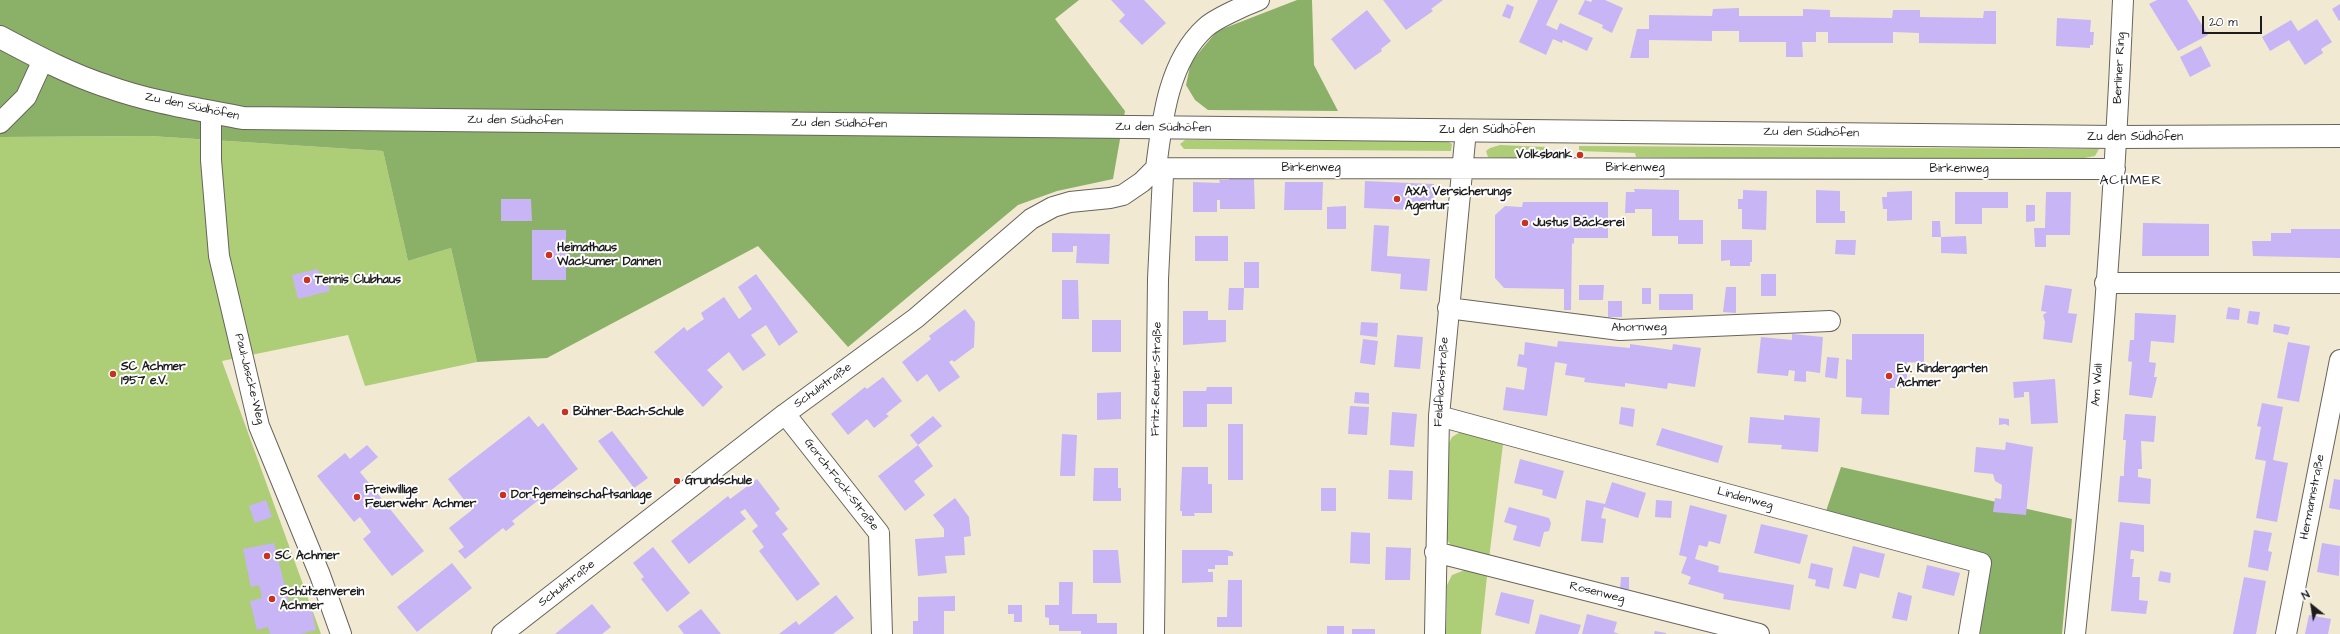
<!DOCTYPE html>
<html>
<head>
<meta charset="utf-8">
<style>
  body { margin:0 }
  #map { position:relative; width:2340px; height:634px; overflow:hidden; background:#f2e9d2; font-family:"Architects Daughter",sans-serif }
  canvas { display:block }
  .north { position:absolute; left:2292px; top:586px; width:40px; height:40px; -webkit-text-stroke:3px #fff; paint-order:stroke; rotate:330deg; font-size:11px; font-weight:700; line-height:16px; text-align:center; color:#1c1c1c }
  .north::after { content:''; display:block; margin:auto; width:14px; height:18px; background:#1c1c1c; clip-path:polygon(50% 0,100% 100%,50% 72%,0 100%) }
  .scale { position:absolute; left:2202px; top:16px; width:60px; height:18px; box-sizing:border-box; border:2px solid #1c1c1c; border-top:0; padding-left:5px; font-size:12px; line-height:14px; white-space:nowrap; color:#1c1c1c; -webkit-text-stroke:3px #fff; paint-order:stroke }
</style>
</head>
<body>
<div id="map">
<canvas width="2340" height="634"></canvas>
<div class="north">N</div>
<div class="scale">20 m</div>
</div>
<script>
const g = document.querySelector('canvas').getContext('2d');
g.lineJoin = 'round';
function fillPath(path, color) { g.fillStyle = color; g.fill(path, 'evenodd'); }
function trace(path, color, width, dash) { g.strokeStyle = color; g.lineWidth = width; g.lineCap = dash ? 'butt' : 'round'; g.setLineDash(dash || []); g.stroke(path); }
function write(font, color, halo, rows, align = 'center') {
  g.font = font + ' "Architects Daughter",sans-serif'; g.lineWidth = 4; g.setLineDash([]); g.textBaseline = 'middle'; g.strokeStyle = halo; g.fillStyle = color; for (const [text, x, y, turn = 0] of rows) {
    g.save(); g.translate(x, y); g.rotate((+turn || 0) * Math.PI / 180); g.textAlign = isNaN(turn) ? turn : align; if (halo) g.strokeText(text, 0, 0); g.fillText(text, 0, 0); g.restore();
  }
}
const green = new Path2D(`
  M150 136 383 151 408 261 451 248 477 362 365 386 348 335 222 361 321 634H0V137Z
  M1185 140 1447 141 1452 144 1451 151 1191 149H1184L1180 144Z
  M1500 145 1547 147 1546 159 1488 157 1486 151 1490 148Z
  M1579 146 2099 149 2095 156 2058 163 1636 157 1635 153 1579 151Z
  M1462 431 1503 444 1489 559 1454 550 1443 534 1447 447 1452 437Z
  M1465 570 1487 576 1481 634H1446L1447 585 1452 575Z`);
const forest = new Path2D(`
  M0 0H1079L1055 19 1125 111 1113 179 1057 191 1018 205 848 347 758 246 547 358 477 362 451 248 408 261 383 151 150 136 0 137Z
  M1297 0H1312L1314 65 1338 111 1208 110 1195 100 1186 85 1191 62 1217 31Z
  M1841 467 2072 519 2062 634H1975L1986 558 1826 511Z`);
const building = new Path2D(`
  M1111 0H1144L1166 23 1142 45 1119 21 1125 15Z
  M1383 0H1443L1431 9 1433 11 1406 30Z
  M1538 0H1558L1546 25 1557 30 1560 23 1593 38 1587 51 1563 40 1562 43 1553 39 1546 55 1519 42Z
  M1585 0 1591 2 1592 0H1605L1623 8 1612 33 1602 28 1603 25 1578 14Z
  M2157 0H2187L2208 35 2178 51 2149 4Z
  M1507 4 1514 7 1510 19 1502 16Z
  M2340 4V20L2339 21 2332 9Z
  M1739 8V16H1803V9L1830 10V17L1892 18 1893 10H1920V17L1983 18 1984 11H1996V44L1919 43V33L1893 32V43H1828V32H1816V42H1802L1803 57H1786V42H1739V31H1712V41L1649 40V58H1630L1637 29H1649V15L1712 16 1713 9Z
  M1367 10 1391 41 1381 49 1382 51 1355 70 1331 39Z
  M2057 18 2091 20 2090 32H2094L2093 45H2090V48L2056 46Z
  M2317 19 2332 42 2321 49 2323 53 2305 65 2289 40 2270 51 2262 37 2291 20 2298 31Z
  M2201 46 2211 66 2190 77 2180 57Z
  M1552 150 1571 151V159L1552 158Z
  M1243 174V179H1254L1255 209H1220V200H1217V212H1193V182L1220 183 1219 180H1229V175Z
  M1365 181 1434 184 1433 211 1364 208Z
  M1285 182H1323L1322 210H1284Z
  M1634 189 1679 190V220H1703V244H1678V236H1652V209H1635V213H1625L1626 192H1635Z
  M1743 190 1767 191 1766 230 1742 229V209H1738V199H1743Z
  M1816 190 1840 191V211H1845V223H1816Z
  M1912 191V220L1887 221V209H1883L1882 197H1887V192Z
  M1955 192H2008V208H1982V224H1955Z
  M2046 192H2071L2070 235H2046V247H2035L2034 228H2045Z
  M501 199H531L532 221H501Z
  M1523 202H1608V238H1574V244L1572 243 1571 310H1564V289L1504 288 1495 278V215L1505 206 1522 207Z
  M2026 205H2035V221L2026 222Z
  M1346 206V229H1327V207Z
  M1932 221H1940L1941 237H1932Z
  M2143 223 2209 224V256H2142Z
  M1374 225 1389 226 1387 256 1430 259 1427 291 1400 289 1401 274 1371 271Z
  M2291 229H2340V258L2253 256 2252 241H2271V233H2291Z
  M532 230H566V280H532Z
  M1052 233 1110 234 1109 264 1076 263 1077 246H1073V252H1052Z
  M1195 236H1228V261H1195Z
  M1966 236 1967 254 1941 253V237Z
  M1721 240H1752V262H1750V266H1730V260L1721 261Z
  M1836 240H1856L1855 255 1835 254Z
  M1244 262H1259V288H1244L1243 310H1228L1229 288H1244Z
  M318 269 322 286 328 284 330 291 298 299 292 275Z
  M756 274 798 332 779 346 766 325 751 335 766 355 743 371 729 352 707 370 723 387 703 407 654 352 684 327 687 331 704 319 701 313 724 297 739 319 752 309 738 287Z
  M1761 274H1776V296H1761Z
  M1062 280H1078L1079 319H1062Z
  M1579 285H1604L1603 300H1579Z
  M2045 285 2072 289 2068 313 2077 314 2072 343 2043 339 2045 322 2043 315 2047 312 2041 311Z
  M1726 287H1736V313L1723 312Z
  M1642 288H1651V304H1642Z
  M1659 294H1693V310H1659Z
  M1608 301H1622V317H1608Z
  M2228 307 2240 309 2239 320 2226 319Z
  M965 309 975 322 974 347 954 362 952 360 949 362 960 377 939 392 927 374 917 382 902 362 931 339 929 336Z
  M1183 311H1208V320H1226V342L1183 345Z
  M2249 311 2260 312 2258 325 2247 323Z
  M2135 313 2176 315 2174 343 2151 341 2149 362 2156 363 2154 377H2157L2152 398 2129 395 2132 362 2128 361 2130 340H2134Z
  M1092 320H1121V352H1092Z
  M1361 322 1378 323 1377 337 1360 335Z
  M2274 324 2290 327 2288 335 2273 332Z
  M1792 334 1823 337 1820 373 1806 371V382L1794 381 1795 371 1789 370 1788 376 1757 373 1761 337 1792 340Z
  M1852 334H1924V363L1907 362V388H1890L1889 415 1861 414 1862 398 1846 397V359L1852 360Z
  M1397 335 1423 337 1420 369 1394 367Z
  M1363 339 1378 341 1375 365 1360 363Z
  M1558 341 1630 348V344L1672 350 1673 344 1701 348 1695 387 1668 383 1667 389 1625 383V387L1584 382 1585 378 1565 375 1567 364 1555 362 1547 416 1503 410 1506 387 1524 390 1527 368 1517 366 1519 354 1524 355 1525 342 1557 347Z
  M2288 342 2310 346 2299 402 2277 398Z
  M1827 357 1839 358 1837 379 1825 377Z
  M883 377 902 401 886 414 889 416 874 428 867 419 848 435 831 414 865 387 867 389Z
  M2055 379 2058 423 2031 424 2029 392H2024V397L2014 398 2013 382Z
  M1207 387H1232V404H1207V427H1183V391H1206Z
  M1121 392V419L1097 420V393Z
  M1355 392 1369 393V404L1354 403Z
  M2262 403 2283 407 2273 460 2288 463 2277 522 2256 518 2266 461 2255 459 2261 427 2257 426Z
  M1350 406 1369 407 1367 435 1348 434Z
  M1621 407 1635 409 1633 427 1619 424Z
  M1392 412 1417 414 1414 447 1390 445Z
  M2125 414 2156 416 2154 442 2141 441 2142 469H2138V477L2151 479 2150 504 2118 502 2120 476H2124V468L2126 440H2123Z
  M1784 415 1820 418 1818 452 1781 449 1782 445 1748 443 1750 417 1784 420Z
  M529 416 538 427 543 423 578 469 512 521 515 524 506 531 503 528 465 559 458 551 464 547 449 528 472 510 448 479Z
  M933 416 942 426 918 445 910 435Z
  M1999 418 2009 419V426L2005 424 1999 425Z
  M1228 424H1243V480H1228Z
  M1662 428 1723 446 1718 463 1656 445Z
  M612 431 648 478 634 488 598 441Z
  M1062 434 1077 435 1075 476H1060Z
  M2006 442 2033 447 2026 515 1993 512 1995 498 2001 499 2002 485 1995 481 1993 474 1974 472 1976 447 2005 450Z
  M367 445 378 457 360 472 424 551 392 576 363 539 371 532 360 517 354 522 317 476 345 453 350 459Z
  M918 445 933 466 914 481 925 495 905 511 878 476Z
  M1520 459 1564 471 1556 499 1542 495 1543 490 1514 483Z
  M1182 467H1208V484H1212V513H1194L1195 516H1182V511H1180Z
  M1094 468H1118V488H1121V501H1093Z
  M1389 470 1413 471 1412 500 1388 499Z
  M757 479 780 509 775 513 788 529 782 534 820 584 797 601 759 551 764 547 752 531 758 526 745 509 740 512 746 519 689 564 671 541 728 496 730 499Z
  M2334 479 2340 480V510L2329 508Z
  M1612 482 1646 493 1638 518 1604 507 1601 518 1606 519 1603 543 1581 541 1586 500 1605 504Z
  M1321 488H1336V511H1321Z
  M955 498 969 517 971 536 964 537 965 555 945 556 947 573 918 576 915 539 944 537V529L933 515Z
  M266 500 272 517 255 523 249 506Z
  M1656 500 1672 501 1671 518 1655 517Z
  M1690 505 1727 515 1720 544 1709 541 1707 547 1699 545 1695 559 1719 566 1718 572 1794 585 1790 610 1723 599 1724 594 1688 584 1691 577 1681 573 1687 557 1679 555Z
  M1509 507 1549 518 1551 523 1549 531 1544 532 1540 547 1513 540 1517 526 1504 522Z
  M2120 522 2144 525V552L2131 550 2130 559H2134L2132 577H2140L2139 600 2148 601 2146 614 2111 611Z
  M1761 524 1808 535 1800 564 1754 553Z
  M2254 530 2272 533 2268 551 2272 552 2268 571 2248 567Z
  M1351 532 1370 533V564L1350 563Z
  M274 543 291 610 311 606 316 630 300 634H270L268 627 257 630 250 601 262 598 259 585 251 587 243 549Z
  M2322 543 2340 546 2339 576 2317 572Z
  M1853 546 1885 554 1879 578 1860 573 1856 589 1843 586Z
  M653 547 690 593 667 612 641 579 644 577 633 563Z
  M1386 547 1411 548 1410 580H1385Z
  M1093 550H1118L1121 583H1093Z
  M1182 550H1227L1233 552V556H1228V565H1215V569H1208V572H1213V582L1182 583Z
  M452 563 472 588 417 632 397 607Z
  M1811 563 1833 568 1829 589 1815 586 1816 580 1808 578Z
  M1927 565 1960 573 1954 596 1922 588Z
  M2160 571 2171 573 2170 583 2158 581Z
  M1621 577H1629V589H1620Z
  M2244 577 2266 581 2256 634H2233Z
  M1228 580H1242V627H1217V617H1227Z
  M1059 582H1073L1072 614H1097V623H1117V634H1081V631H1059V625H1049V618L1045 617V605H1059Z
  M1501 592 1534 600 1529 624 1495 615Z
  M1898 592 1912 596 1907 621 1892 618Z
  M836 595 854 618 833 634H779L796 621 799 625Z
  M955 596V611H944V634H913V621H918V597Z
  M592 604 611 627 602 634H555Z
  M1008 605H1022V622H1014V614H1008Z
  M701 609 721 634H684L678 626Z
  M1540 614 1581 625 1578 634H1535Z
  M1587 614 1617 622 1614 632 1619 634H1582Z
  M2309 615 2331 619 2328 634H2305Z
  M1327 626H1344V634H1327Z
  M1352 629H1375V634H1352Z
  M1655 631 1666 633V634H1654Z`);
const minor = new Path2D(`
  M211 112V160L219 256 259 426 320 575 341 634
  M0 123 26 97 43 60
  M1156 168 2115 169
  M1156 168C1162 121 1168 62 1205 28 1214 19 1246 5 1259 0
  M2105 283H2340
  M1448 308 1620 330 1830 321
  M785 414 879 533 882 634
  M1439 416 1981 563 1969 634
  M1435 552 1759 634
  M502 634 785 414 916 318 1031 219 1053 207 1070 202 1110 198 1123 195 1142 182 1156 168
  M1154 634 1158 279 1163 175 1156 168
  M1435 634 1439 416 1466 130
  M2075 634C2098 423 2114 212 2123 0
  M2286 634 2340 360`);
const tertiary = new Path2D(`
  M0 37C34 55 69 74 106 86 150 102 197 109 243 118L2117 137 2340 136`);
const markers = [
  [1580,155,4,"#c8321e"],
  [1397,199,4,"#c8321e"],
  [1525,223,4,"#c8321e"],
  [549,255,4,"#c8321e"],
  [307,280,4,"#c8321e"],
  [113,374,4,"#c8321e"],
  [1889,376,4,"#c8321e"],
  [565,412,4,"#c8321e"],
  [677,481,4,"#c8321e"],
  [503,495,4,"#c8321e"],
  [357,497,4,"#c8321e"],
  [267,556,4,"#c8321e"],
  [272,599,4,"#c8321e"]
];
const streetNames = [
  ["Berliner Ring",2120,68,-87],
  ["Zu den Südhöfen",192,107,12],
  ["Zu den Südhöfen",515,121,1],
  ["Zu den Südhöfen",839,124,1],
  ["Zu den Südhöfen",1163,128,1],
  ["Zu den Südhöfen",1487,130],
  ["Zu den Südhöfen",1811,133,1],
  ["Zu den Südhöfen",2135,137],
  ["Birkenweg",1311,168],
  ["Birkenweg",1635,168],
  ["Birkenweg",1959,169],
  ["Ahornweg",1639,328,-1],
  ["Paul-Jascke-Weg",249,379,76],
  ["Fritz-Reuter-Straße",1157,379,-89],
  ["Feldflachstraße",1442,382,-86],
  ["Am Wall",2098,385,-86],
  ["Schulstraße",823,386,-36],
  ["Gorch-Fock-Straße",841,485,52],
  ["Hermannstraße",2313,497,-79],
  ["Lindenweg",1745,499,15],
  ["Schulstraße",567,584,-38],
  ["Rosenweg",1597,593,14]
];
const poiNames = [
  ["Volksbank",1572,155,"right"],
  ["AXA Versicherungs",1405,192],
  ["Agentur",1405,206],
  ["Justus Bäckerei",1533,223],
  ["Heimathaus",557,248],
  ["Wackumer Dannen",557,262],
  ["Tennis Clubhaus",315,280],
  ["SC Achmer",121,367],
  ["1957 e.V.",121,381],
  ["Ev. Kindergarten",1897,369],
  ["Achmer",1897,383],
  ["Bühner-Bach-Schule",573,412],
  ["Grundschule",685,481],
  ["Freiwillige",365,490],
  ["Feuerwehr Achmer",365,504],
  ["Dorfgemeinschaftsanlage",511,495],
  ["SC Achmer",275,556],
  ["Schützenverein",280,592],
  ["Achmer",280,606]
];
const quarterNames = [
  ["ACHMER",2131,181]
];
fillPath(green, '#adce76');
fillPath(forest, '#8ab167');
fillPath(building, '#c8b5f6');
trace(minor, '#67645c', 22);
trace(tertiary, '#67645c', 24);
trace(minor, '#fff', 20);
trace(tertiary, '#fff', 22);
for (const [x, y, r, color] of markers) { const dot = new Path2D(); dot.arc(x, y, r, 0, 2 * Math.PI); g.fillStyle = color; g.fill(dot); trace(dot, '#fff', 1.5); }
write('12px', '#1c1c1c', '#fff', streetNames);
write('bold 12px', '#1c1c1c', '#fff', poiNames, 'left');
g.letterSpacing = '1px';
write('14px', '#1c1c1c', '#fff', quarterNames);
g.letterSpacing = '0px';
</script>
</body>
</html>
